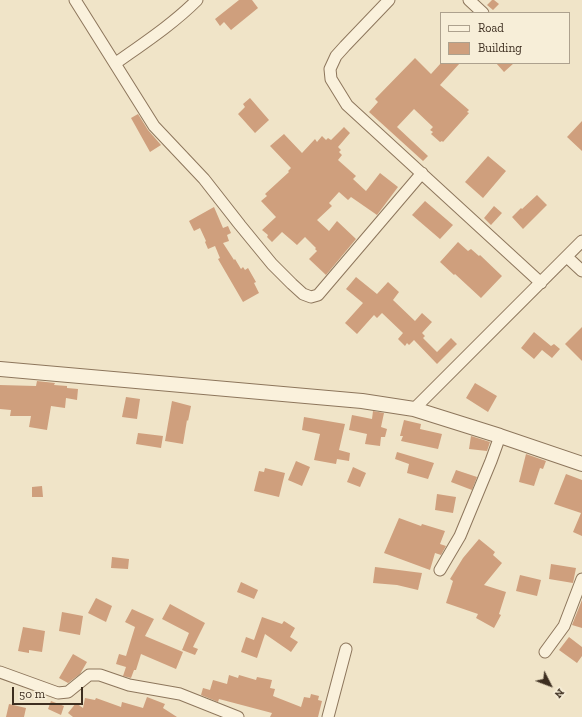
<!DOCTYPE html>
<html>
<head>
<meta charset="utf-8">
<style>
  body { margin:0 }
  #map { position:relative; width:582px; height:717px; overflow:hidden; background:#f0e4c8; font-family:"Zilla Slab",serif }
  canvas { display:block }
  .legend { position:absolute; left:440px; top:12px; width:130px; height:52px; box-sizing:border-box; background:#f7eed8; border:1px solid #ada18e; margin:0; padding:5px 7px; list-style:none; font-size:12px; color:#3d2e20 }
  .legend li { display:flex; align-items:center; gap:8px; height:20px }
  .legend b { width:20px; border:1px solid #ada18e }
  .north { position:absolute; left:530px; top:665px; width:40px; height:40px; -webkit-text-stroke:3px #f7eed8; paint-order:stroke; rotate:132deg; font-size:11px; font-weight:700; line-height:16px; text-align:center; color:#3d2e20 }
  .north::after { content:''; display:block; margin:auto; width:14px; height:18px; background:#3d2e20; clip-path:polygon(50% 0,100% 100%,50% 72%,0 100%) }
  .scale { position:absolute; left:12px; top:687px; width:71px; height:18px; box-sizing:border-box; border:2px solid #3d2e20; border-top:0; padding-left:5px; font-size:12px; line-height:14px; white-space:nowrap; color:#3d2e20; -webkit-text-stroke:3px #f7eed8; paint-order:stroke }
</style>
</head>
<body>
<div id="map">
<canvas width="582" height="717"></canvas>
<ul class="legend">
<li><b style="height:5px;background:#faf1dc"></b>Road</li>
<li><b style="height:11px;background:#cf9f7d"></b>Building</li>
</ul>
<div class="north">N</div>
<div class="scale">50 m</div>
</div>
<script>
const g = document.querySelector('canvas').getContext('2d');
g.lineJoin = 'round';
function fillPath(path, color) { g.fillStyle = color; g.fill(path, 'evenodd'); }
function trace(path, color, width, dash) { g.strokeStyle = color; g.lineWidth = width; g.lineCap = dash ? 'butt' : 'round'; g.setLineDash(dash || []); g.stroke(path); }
const building = new Path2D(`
  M239 0H252L258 8 231 30 224 22 220 26 215 19Z
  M492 0H494L499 4 493 10 487 5Z
  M415 58 431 74 441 63H460L440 85 469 110 467 112 469 113 443 142 442 141 440 142 431 134 433 132 430 130 433 127 414 109 397 127 428 156 423 161 369 112 378 102 375 99Z
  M496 63H514L504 72Z
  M250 98 269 120 255 133 238 114 245 107 243 104Z
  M138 114 148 130 161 145 150 152 131 118Z
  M582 121V151L567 137Z
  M344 127 350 133 338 147 341 150 339 152 342 155 338 160 356 176 353 179 366 191 380 173 398 187 377 215 351 197 348 200 339 192 329 203 332 206 317 220 329 231 337 221 356 239 326 275 309 259 317 251 315 249 316 248 305 237 297 245 282 232 272 242 267 237 268 235 262 230 276 217 261 201 267 196 265 194 289 172 288 171 291 168 270 146 284 134 302 153 315 139 317 142 322 136 326 140 328 138 331 140Z
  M488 156 506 171 483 198 465 182Z
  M537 195 547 205 523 229 512 217 521 208 522 209Z
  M425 201 453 225 440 239 412 215Z
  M494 206 502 213 491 225 484 218Z
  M214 207 223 228 228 226 231 233 227 235 229 241 223 243 234 260 235 259 241 269 243 267 245 270 248 268 256 282 254 283 259 293 243 302 218 259 220 258 215 246 208 249 205 242 206 241 200 228 194 231 189 221Z
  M458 242 468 251 471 249 479 256 480 255 502 276 481 298 455 274 454 275 440 262Z
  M356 277 377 294 388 282 399 292 393 300 415 321 422 313 432 322 422 333 425 336 423 338 437 352 451 338 457 344 437 364 414 340 409 345 407 343 405 346 398 339 403 333 382 313 377 318 374 315 357 334 345 323 363 303 346 289Z
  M582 327V361L565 344Z
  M534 332 551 346 554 344 560 349 552 358 542 350 534 359 521 348Z
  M37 381 55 383 54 385 67 386V388L78 389 77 400 66 398 65 408 51 406 47 430 29 427 31 416H10L11 410 0 409V385L36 386Z
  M475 383 497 396 488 412 466 398Z
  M126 397 140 399 137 419 122 417Z
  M172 401 191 406 188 421 187 420 183 444 165 441Z
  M373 411 384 413 381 427 387 429 385 437H381L380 446 365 444 367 434 349 430 352 415 372 419Z
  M304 417 345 424 339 450 350 453 349 461 337 459 336 464 314 460 320 434 302 430Z
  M404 420 421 424 420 429 442 434 438 449 401 441 403 436H400Z
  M138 433 163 436 161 448 136 444Z
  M471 436 490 442 487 451 469 449Z
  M397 452 434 463 428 479 407 473 409 464 395 459Z
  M526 454 546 461 543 469 540 468 534 486 519 482Z
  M296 461 310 467 302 486 288 480Z
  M353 467 366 473 360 487 347 482Z
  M265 468 285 473 279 497 254 491 259 471 264 472Z
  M456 470 477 477 472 490 451 482Z
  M566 474 582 480V536L573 532 581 513 554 504Z
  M42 486 43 497H32V487Z
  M437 494 456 497 453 513 435 510Z
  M399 518 421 526 422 524 445 531 440 544 446 546 441 555 435 553 430 570 384 553Z
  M479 539 495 552 493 555 502 563 484 585 506 592 499 614 501 615 494 628 476 618 478 614 446 603 453 581 450 579 463 558Z
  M112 557 129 559 128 569 111 568Z
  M551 564 576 568 573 583 549 579Z
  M375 567 422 573 418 590 397 585 373 583Z
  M520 575 541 580 537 596 516 591Z
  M241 582 258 590 254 599 237 592Z
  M96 598 112 606 106 622 88 613Z
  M582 600V628L572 625Z
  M170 604 205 623 193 647 198 649 195 655 182 650 189 633 162 619Z
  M132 609 154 619 145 636 183 652 176 669 141 654 136 670H134L131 678 123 676 126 667 116 664 119 654 126 656 135 627 125 622Z
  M62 612 83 616 80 635 59 631Z
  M262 617 282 624 284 621 295 628 290 637 298 642 291 652 265 634 257 658 241 652 246 637 254 640Z
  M23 627 45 631 42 652 29 650V653L18 651Z
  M569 637 582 647V656L577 663 559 650Z
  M73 654 87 662 80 674 68 683 59 678Z
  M229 675 238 678 239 675 256 680 257 677 272 680 270 688 275 689 273 696 301 707 304 697 310 698 311 694 319 696 318 700 322 701 318 717H270L272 713 219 699 218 702 201 695 203 688 210 690 213 680 227 684Z
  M147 697 165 704 163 708 177 717H73L68 713 76 703 83 708 85 698 95 700 96 698 121 707 122 702 143 708Z
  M51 701 64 706 61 715 48 709Z
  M9 704 26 708 24 717H6Z`);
const minor = new Path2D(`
  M75 0 154 126 204 179 240 225 272 264 292 284 303 294 311 297 318 295 422 173
  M389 0 345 46 336 56 330 69 331 79 347 105 541 283
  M469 0 483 13
  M116 63C144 43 173 24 197 0
  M567 257 582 271
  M414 409 582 241
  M440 570 460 536 491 461 500 436
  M545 652 564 626 582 579
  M0 672 58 693 68 692 89 675H100L129 685 180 694 238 717
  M328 717 346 649`);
const tertiary = new Path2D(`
  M0 369 362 401 414 409 500 436 582 464`);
fillPath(building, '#cf9f7d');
trace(minor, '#8d765c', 13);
trace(tertiary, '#8d765c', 16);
trace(minor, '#faf1dc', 11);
trace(tertiary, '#faf1dc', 14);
</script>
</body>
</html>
